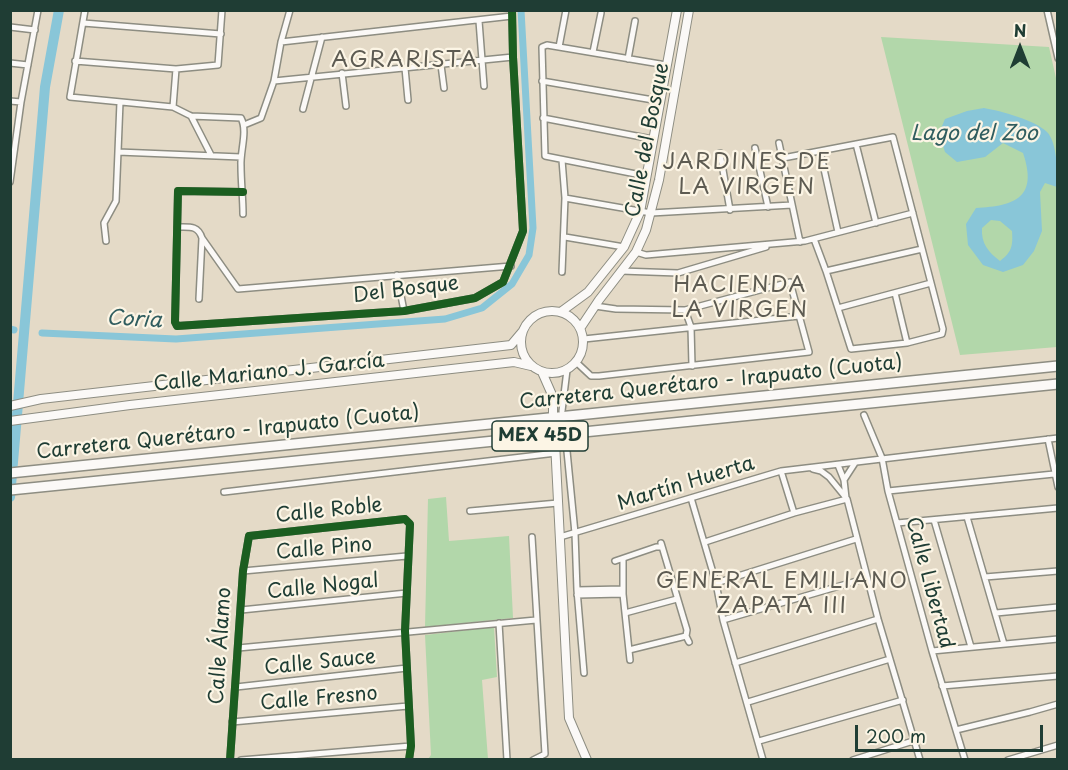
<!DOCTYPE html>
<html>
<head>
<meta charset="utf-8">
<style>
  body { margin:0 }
  #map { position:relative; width:1068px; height:770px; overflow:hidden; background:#e4dac7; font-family:"Playpen Sans",sans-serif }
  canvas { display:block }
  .frame { position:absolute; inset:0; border:12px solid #1f3d34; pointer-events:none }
  .north { position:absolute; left:990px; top:18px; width:60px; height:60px; -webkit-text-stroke:4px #fcf5e5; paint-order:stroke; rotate:0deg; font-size:16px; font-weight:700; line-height:24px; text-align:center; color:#1f3d34 }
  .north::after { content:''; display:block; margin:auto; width:21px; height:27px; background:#1f3d34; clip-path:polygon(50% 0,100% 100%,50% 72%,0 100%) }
  .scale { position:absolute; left:855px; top:725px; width:188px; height:27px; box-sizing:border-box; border:3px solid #1f3d34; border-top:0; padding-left:8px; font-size:18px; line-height:21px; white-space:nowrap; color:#1f3d34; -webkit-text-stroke:4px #fcf5e5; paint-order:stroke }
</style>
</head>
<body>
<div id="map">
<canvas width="1068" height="770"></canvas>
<div class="frame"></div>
<div class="north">N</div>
<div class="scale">200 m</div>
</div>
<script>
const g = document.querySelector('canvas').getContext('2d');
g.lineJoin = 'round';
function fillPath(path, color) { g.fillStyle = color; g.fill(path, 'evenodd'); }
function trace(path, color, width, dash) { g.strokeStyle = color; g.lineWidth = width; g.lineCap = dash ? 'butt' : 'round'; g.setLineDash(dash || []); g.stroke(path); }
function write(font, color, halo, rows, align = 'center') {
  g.font = font + ' "Playpen Sans",sans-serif'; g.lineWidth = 4.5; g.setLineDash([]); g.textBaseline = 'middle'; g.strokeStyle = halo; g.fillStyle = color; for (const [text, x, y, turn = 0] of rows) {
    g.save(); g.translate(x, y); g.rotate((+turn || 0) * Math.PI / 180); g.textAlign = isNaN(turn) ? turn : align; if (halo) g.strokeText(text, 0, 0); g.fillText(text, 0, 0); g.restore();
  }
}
const green = new Path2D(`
  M881 37 1049 47 1058 87 1057 347 960 355Z
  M446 497 449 541 509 536 513 618 425 627 428 499Z
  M494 627 497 677 482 680 488 759H428L431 755 425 635Z`);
const water = new Path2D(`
  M984 108C1001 111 1035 120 1047 132 1057 142 1058 173 1057 187L1045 183 1040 192 1042 231 1034 251 1023 265 1003 272 983 265 968 245 966 224 976 208C1016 206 1038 197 1023 153L1003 143 985 157 957 162 945 152 939 133 945 119 967 111ZM991 220 1000 221 1012 231C1013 246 1012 252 1000 261 988 252 981 243 982 228Z`);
const canal = new Path2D(`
  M10 329 14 330
  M42 333 176 339 445 319 482 308 512 284 529 255 533 228 521 10`);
const river = new Path2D(`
  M10 497 45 87 59 10`);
const streetTunnel = new Path2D(`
  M562 416 566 436`);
const street = new Path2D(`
  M85 10 70 97 173 107 191 116 241 118C248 131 240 151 241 166 241 182 243 198 243 214
  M1047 10 1058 58
  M479 21 484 86
  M83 23 221 34
  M10 27 35 30
  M281 42 512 16
  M559 47 566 10
  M593 52 601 13
  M628 59 635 21
  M75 61 176 69 218 65 222 10
  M10 63 28 65
  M441 65 444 88
  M405 68 408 100
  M342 73 346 106
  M274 81 513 57
  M542 81 659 101
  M10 101 21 102
  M173 107 176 69
  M303 109 322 37
  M191 116 211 155
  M543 118 652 139
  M244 125 261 118 274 81 281 42 290 10
  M779 143 800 242
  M856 144 876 223
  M755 148 768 207
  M820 151 838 232
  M118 152 241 157
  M720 153 730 210
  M783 158 893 137 943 329 942 334 907 343 851 349 826 271 814 239
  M562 160 565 198 562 272
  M646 176 545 156 542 47 547 45 666 65
  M10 182 21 102 38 10
  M243 192 178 191 175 322 177 326 404 311 475 298 503 282 523 231 513 57 512 10
  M565 198 651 213 792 205
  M177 227C189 227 198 225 202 238L199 299
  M565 237 624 247
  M202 238 238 289 511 266
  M106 241 104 223 116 201 120 102
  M636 252 646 255 805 241 913 213
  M621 271 678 273 766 247
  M826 271 922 249
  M397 275 404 311
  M895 293 907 343
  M838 308 931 283
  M685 310 691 327 692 366
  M584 339 799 316
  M576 362 591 376H599L809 352 790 282 685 310 616 309 595 306
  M562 411 567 370
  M864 415 882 458 888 491 932 651 965 760
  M1048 439 1058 487
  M566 441 575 533 577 590 584 673
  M838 465 844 480 846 498
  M813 469 821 471 829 477 847 499 878 619 920 760
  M781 471 794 513
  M844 480 855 463
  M888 491 1054 474
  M224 492 556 453
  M691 498 716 583 723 620 763 760
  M470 511 558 503
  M967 517 1004 644
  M934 520 971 647
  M897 523 1058 508
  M532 537 545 754 533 760
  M560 537 781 471 1058 438
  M705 542 794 513 847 499
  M661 543 687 630 686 636 689 642
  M623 560V594L630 660
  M615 561 656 547H661
  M243 571 407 556
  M985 577 1058 571
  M716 583 856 539
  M577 590 623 589
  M577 595 623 594
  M241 610 407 593
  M625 613 677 599
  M996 613 1058 607
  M723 620 867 578
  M499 623 507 760
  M238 648 536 620
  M629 650 686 636
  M932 651 1058 639
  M735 663 878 619
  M942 686 1058 676
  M236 687 407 668
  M748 702 890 659
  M232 722 408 706
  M956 730 1030 712 1058 704
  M759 741 903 700
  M230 760 243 571 249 536 405 519 410 524 405 631 411 746 409 760
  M241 760 411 746
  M853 760 913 741
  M1008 760 1058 745`);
const secondary = new Path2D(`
  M521 342a31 31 0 1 1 62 0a31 31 0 1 1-62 0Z
  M562 311 588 292 624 247 640 212 677 10
  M581 327 599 300 636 252 646 230 659 180 689 10
  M542 372 553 397V413
  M10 406 41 399 511 345 522 332
  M10 421 130 405 514 362 531 366
  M555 442 569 718 587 760`);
const highway = new Path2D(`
  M10 473 1058 366
  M10 490 1058 384`);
const cycleway = new Path2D(`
  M243 192 178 191 175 322 177 326 404 311 475 298 503 282 523 231 513 57 512 10
  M230 760 243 571 249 536 405 519 410 524 405 631 411 746 409 760`);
const shields = [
  [540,436,96]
];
const shieldNames = [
  ["MEX 45D",540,436]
];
const streetNames = [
  ["Calle del Bosque",648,140,-79],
  ["Del Bosque",406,290,-7],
  ["Calle Mariano J. García",269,373,-6],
  ["Carretera Querétaro - Irapuato (Cuota)",711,383,-6],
  ["Carretera Querétaro - Irapuato (Cuota)",228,433,-6],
  ["Martín Huerta",686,484,-17],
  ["Calle Roble",329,511,-6],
  ["Calle Pino",324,549,-5],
  ["Calle Libertad",929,583,75],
  ["Calle Nogal",323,587,-6],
  ["Calle Álamo",221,646,-86],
  ["Calle Sauce",320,663,-6],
  ["Calle Fresno",319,699,-5]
];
const waterNames = [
  ["Lago del Zoo",974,134],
  ["Coria",134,320,3]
];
const quarterNames = [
  ["AGRARISTA",405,61],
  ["JARDINES DE",747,163],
  ["LA VIRGEN",747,188],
  ["HACIENDA",740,286],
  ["LA VIRGEN",740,311],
  ["GENERAL EMILIANO",782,582],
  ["ZAPATA III",782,607]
];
fillPath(green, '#b2d7aa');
fillPath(water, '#89c6d8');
trace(canal, '#89c6d8', 7);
trace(river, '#89c6d8', 10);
trace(streetTunnel, '#bdbbaa', 5, [5, 2.5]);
trace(street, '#8d8d82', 8);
trace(secondary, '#8d8d82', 10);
trace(highway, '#8d8d82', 12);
trace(street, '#fbf9f7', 5);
trace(secondary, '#fbf9f7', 8);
trace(highway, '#fbf9f7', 9);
trace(cycleway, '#1b5e20', 8);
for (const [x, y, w] of shields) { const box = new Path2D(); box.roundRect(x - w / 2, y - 15, w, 30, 4.5); g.fillStyle = '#fcf5e5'; g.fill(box); trace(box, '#1f3d34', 1.5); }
write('bold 18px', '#1f3d34', null, shieldNames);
write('20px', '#1f3d34', '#fcf5e5', streetNames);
write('italic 21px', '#305d5f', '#fcf5e5', waterNames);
g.letterSpacing = '1.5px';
write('22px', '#5d5b52', '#fcf5e5', quarterNames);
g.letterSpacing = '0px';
</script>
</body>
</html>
